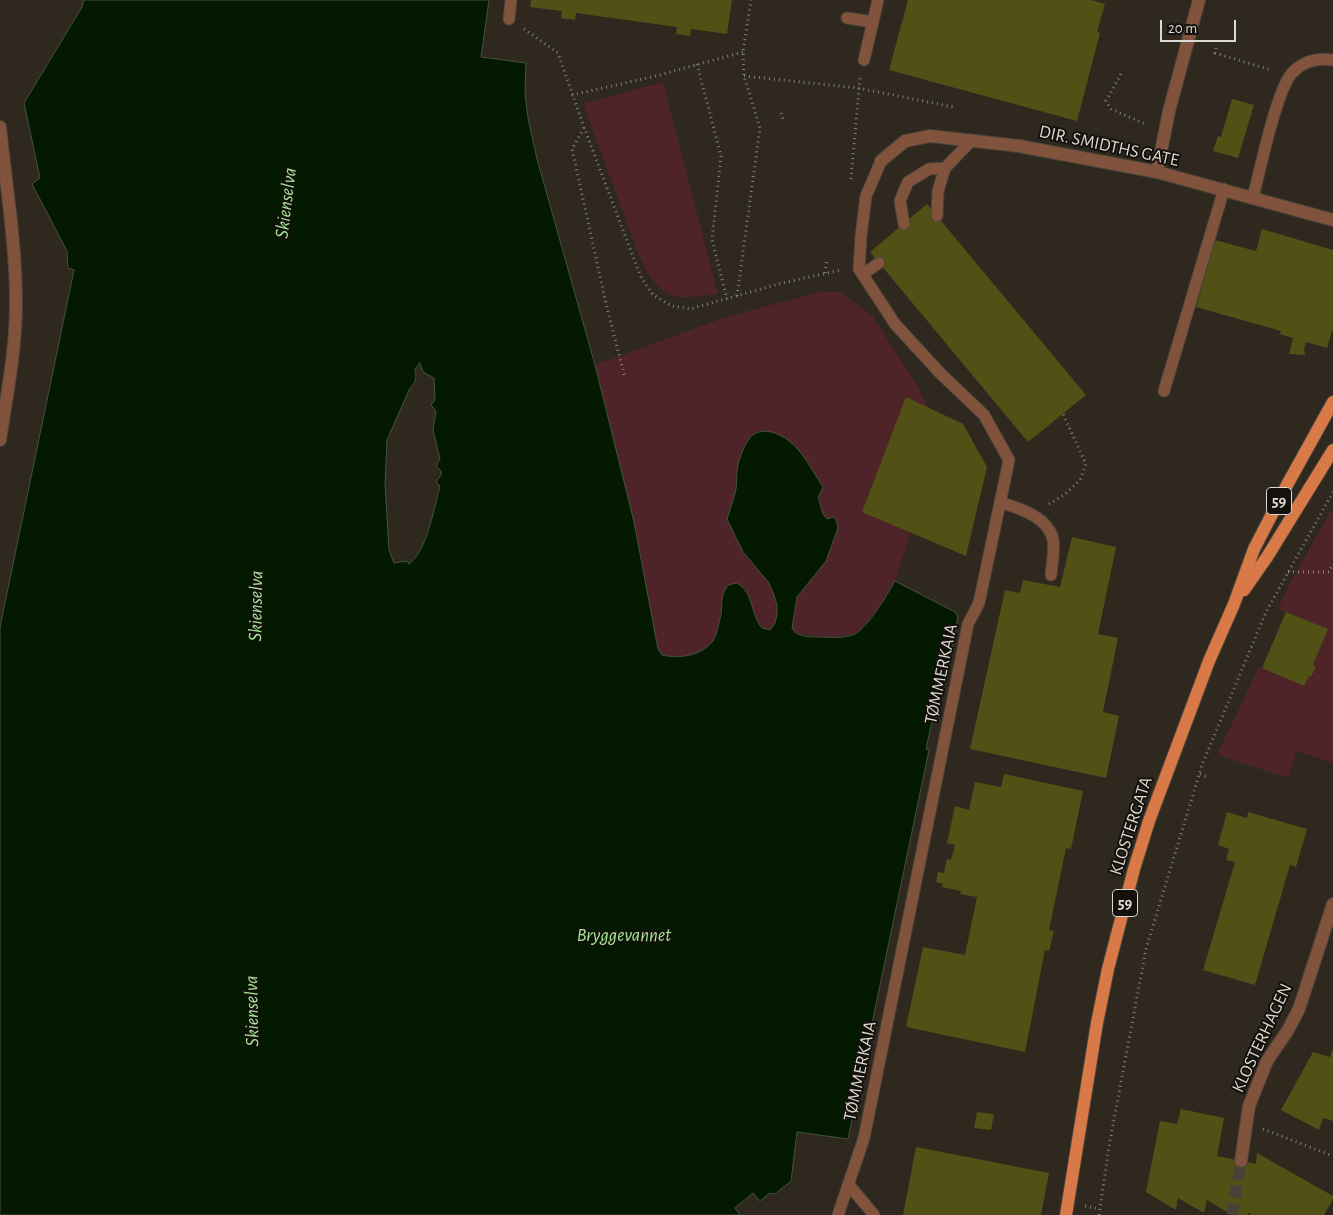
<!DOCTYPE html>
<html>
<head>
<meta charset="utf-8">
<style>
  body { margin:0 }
  #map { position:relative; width:1333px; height:1215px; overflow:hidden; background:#2e281e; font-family:"Alegreya Sans",sans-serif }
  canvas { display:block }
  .scale { position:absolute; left:1160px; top:20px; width:76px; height:22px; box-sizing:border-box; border:2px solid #dcd8d2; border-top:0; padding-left:6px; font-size:15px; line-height:18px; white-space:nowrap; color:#dcd8d2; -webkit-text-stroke:4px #14110d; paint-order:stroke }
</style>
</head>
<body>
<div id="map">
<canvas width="1333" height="1215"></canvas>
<div class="scale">20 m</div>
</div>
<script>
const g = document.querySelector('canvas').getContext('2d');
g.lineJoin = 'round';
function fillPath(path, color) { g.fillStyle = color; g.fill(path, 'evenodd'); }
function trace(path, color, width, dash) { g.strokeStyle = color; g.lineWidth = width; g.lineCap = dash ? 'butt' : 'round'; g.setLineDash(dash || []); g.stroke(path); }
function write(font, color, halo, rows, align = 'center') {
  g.font = font + ' "Alegreya Sans",sans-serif'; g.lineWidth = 4; g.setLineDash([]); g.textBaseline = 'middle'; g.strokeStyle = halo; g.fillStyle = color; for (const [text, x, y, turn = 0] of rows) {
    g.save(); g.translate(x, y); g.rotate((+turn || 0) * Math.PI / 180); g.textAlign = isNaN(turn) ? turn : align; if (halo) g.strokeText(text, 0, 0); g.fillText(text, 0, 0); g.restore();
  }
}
const green = new Path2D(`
  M663 82 718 294C668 301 659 299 638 252L583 104Z
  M821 292H840L872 315 918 387 933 420 924 492 895 581 888 595 861 629 854 634 829 637 797 634 792 628 797 597 818 572 838 528 836 519 833 517 827 519C821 514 822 505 818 498L737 474 733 503 728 513C733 526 737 542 744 553 751 564 762 572 769 583 776 596 782 618 770 630L762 628 757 620 745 588 723 597C721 609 720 630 714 640 703 657 680 658 662 655L658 649 634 522 595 365 729 316Z
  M1333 507V763L1297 751 1288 778 1217 755 1259 667 1304 686 1309 676 1312 677 1316 667 1313 665 1328 629 1278 609 1289 585Z`);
const water = new Path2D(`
  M84 0H489L481 57 526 63 525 93 528 118 537 159 595 365 634 522 658 649 662 655C680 659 701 656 713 641 717 635 719 622 721 615 722 606 721 595 726 588 729 584 733 584 737 583 754 593 750 613 762 628L770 630 775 623 777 615V605L774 595 769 583 743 552 727 519C730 509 734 499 736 489 737 479 736 468 740 458 746 442 751 428 771 432 797 438 809 466 823 487L818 498C821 504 821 514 827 519L833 517 836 519 838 528 826 561 797 597 792 628C795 636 807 637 816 637 828 637 844 639 855 634 869 626 887 595 895 581L955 612 958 617 945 680 941 679 926 749 929 750 848 1139 797 1132 791 1181 775 1194 770 1193 760 1201 753 1193 735 1208 740 1215H0V627L74 270 68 268 67 251 32 184 40 178 24 103 82 7ZM420 363 423 372 434 378 435 400 431 405 436 411 433 430 440 459 436 466 441 471V475L436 482 440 486C434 508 427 551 409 564L407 561 394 563 389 550 385 485 387 440 410 388C416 382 417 378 415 370Z`);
const building = new Path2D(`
  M531 0H732L727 34 691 29 690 36 676 34 677 27 576 13 575 20 561 18 562 11 530 7Z
  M908 0H1091L1105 4 1097 32 1100 33 1077 121 889 70Z
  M1232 99 1254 105 1238 158 1213 151 1218 136 1221 137Z
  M927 204 1086 395 1028 442 870 252Z
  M1262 229 1333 250V328L1327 348 1306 342 1304 349 1305 355 1289 354 1293 338 1280 334 1281 331 1196 307 1215 240 1256 251Z
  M906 397 963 424 987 467 966 556 862 512Z
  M1072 537 1116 547 1098 634 1118 638 1103 712 1119 716 1106 778 970 749 1005 590 1020 593 1023 580 1060 587Z
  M1286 612 1328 629 1313 665 1316 667 1311 677 1309 676 1304 686 1262 668Z
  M1004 774 1083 791 1071 849 1066 848 1049 930 1054 931 1049 951 1045 950 1025 1052 906 1027 923 947 965 955 977 897 960 894 961 891 942 887 943 884 936 882 938 872 944 873 947 859 951 860 955 845 947 843 955 806 969 810 975 782 1001 787Z
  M1227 812 1247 818 1248 812 1307 829 1296 867 1290 865 1255 985 1203 970 1235 862 1226 860 1229 849 1218 845Z
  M1333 1048V1121L1323 1118 1319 1130 1281 1110 1313 1052 1330 1057Z
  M1181 1109 1224 1118 1217 1156 1256 1164 1257 1153 1333 1196V1199L1324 1215H1252L1248 1213V1215H1232L1207 1200 1204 1213 1178 1198 1176 1210 1146 1192 1160 1121 1177 1124Z
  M977 1112 994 1114 991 1130 974 1128Z
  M916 1147 1049 1173 1041 1215H903Z`);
const minorTunnel = new Path2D(`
  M1232 1215 1241 1161`);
const path = new Path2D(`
  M524 29 558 53 584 127 632 254 642 279 653 295 672 306 690 309 782 283 841 270
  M1216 48 1215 53 1271 70
  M697 64 721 156 712 240 727 299
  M1121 74 1106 101 1111 109 1145 124
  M744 76 858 88 953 107
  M572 95 660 75 743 52
  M781 113 784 122
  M584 128 572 149 607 308 625 378
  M851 179 860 78
  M825 273 827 260
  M737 296 760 128 744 76 743 52 751 0
  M1049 504 1064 495 1080 480 1086 464 1063 414
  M1288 572H1329L1333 564
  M1200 774 1209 778
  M1263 1129 1333 1156
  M1085 1206 1099 1209
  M1099 1215 1110 1141 1146 949 1202 765 1266 612 1333 492`);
const service = new Path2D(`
  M847 18 873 22
  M509 19 511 0
  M864 60 878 0
  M1253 197C1260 171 1277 87 1293 72 1304 61 1319 58 1333 60
  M937 216 938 191 945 168 972 140
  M904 224 900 201 908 182 929 169 945 168
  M863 274 879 263
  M1164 391 1224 189
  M1000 502C1020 509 1047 516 1053 539 1055 550 1052 564 1051 575
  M849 1185 874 1215
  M838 1215 864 1138 968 624 979 603 1009 460 984 415 940 373 895 324 859 269 861 236 866 196 881 161`);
const minor = new Path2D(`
  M0 127C6 185 16 244 16 303 16 349 7 394 0 440
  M881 161 905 141 930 136 1019 146 1157 172 1333 220
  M1157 172 1169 111 1199 0
  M1241 1161 1249 1106 1267 1061 1288 1030 1299 1009 1333 904`);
const primary = new Path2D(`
  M1244 590 1267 557 1333 450
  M1066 1215 1097 1023 1108 969 1134 869 1149 821 1209 661 1234 604 1254 549 1287 485 1333 402`);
const shields = [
  [1279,501,25],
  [1125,903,25]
];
const shieldNames = [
  ["59",1279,501],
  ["59",1125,903]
];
const streetNames = [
  ["DIR. SMIDTHS GATE",1109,146,12],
  ["TØMMERKAIA",941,674,-78],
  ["KLOSTERGATA",1131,826,-72],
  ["KLOSTERHAGEN",1262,1038,-65],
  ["TØMMERKAIA",860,1071,-78]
];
const waterNames = [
  ["Skienselva",286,203,-83],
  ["Skienselva",256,606,-89],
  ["Bryggevannet",624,935],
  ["Skienselva",252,1011,-91]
];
fillPath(green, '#4f2428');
fillPath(water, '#031900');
trace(water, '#44523f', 1);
fillPath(building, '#515116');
trace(minorTunnel, '#484239', 12, [12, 6]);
trace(service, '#4a443b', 13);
trace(minor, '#4a443b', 14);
trace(primary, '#4a443b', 14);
trace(path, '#868179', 3, [1, 4]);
trace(service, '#81533c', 11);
trace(minor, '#81533c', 12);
trace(primary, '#d87947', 12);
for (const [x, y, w] of shields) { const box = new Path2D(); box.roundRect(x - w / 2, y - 13.5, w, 27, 4); g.fillStyle = '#14110d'; g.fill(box); trace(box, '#dcd8d2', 1); }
write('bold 16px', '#dcd8d2', null, shieldNames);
write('18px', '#dcd8d2', '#14110d', streetNames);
write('italic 19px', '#a3e796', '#14110d', waterNames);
</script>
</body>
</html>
